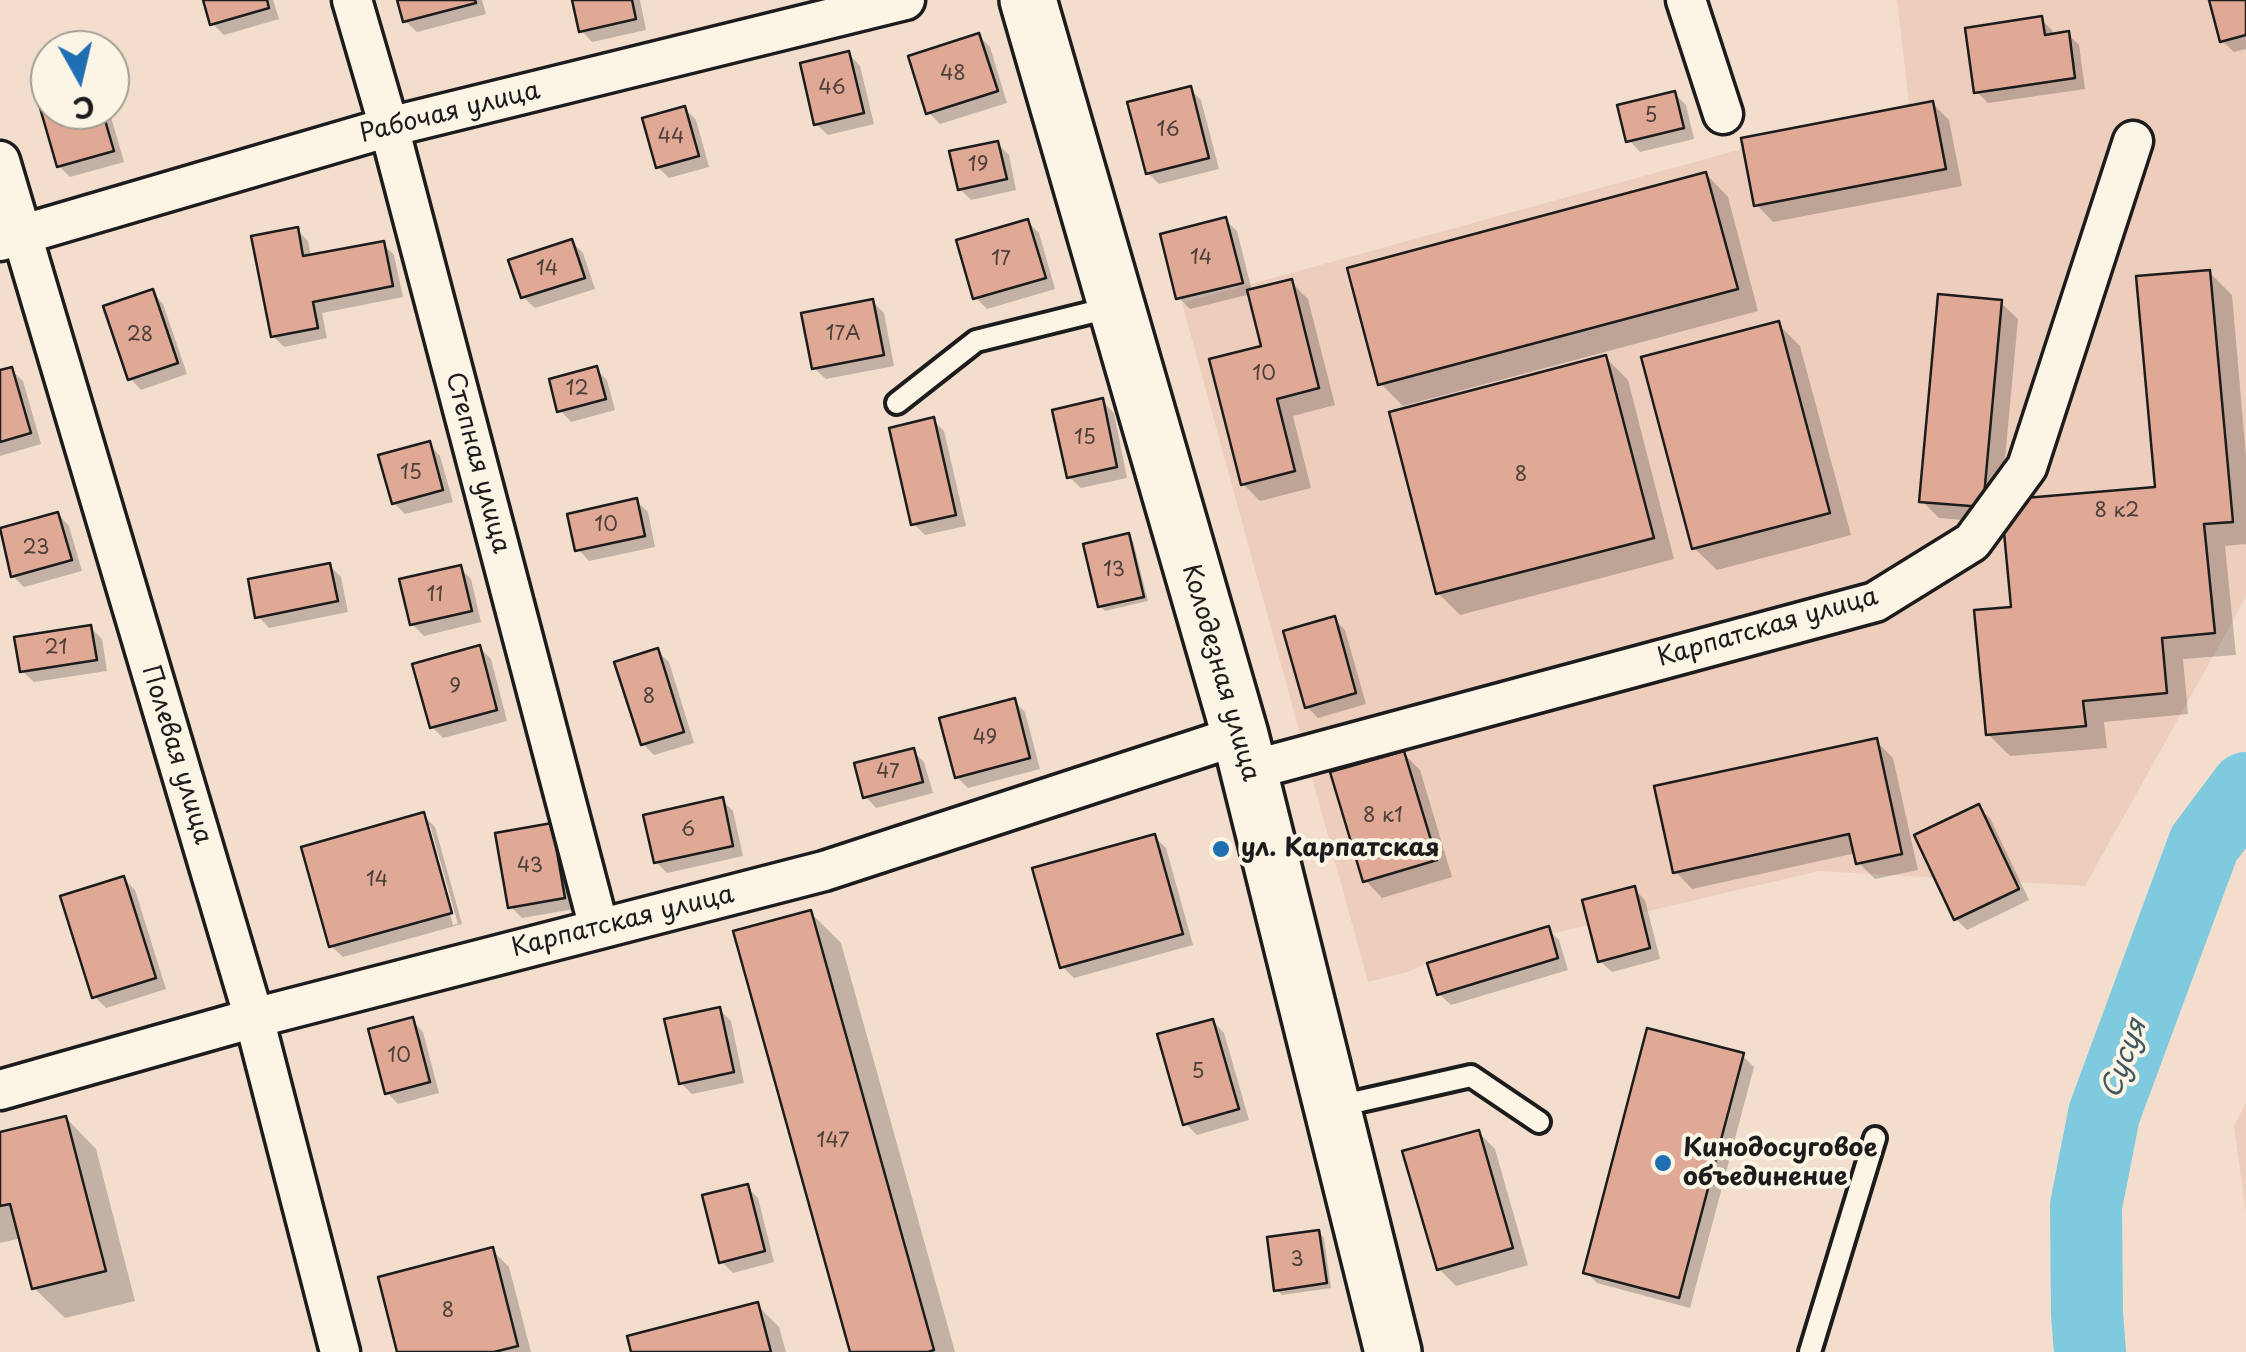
<!DOCTYPE html>
<html>
<head>
<meta charset="utf-8">
<style>
  body { margin:0 }
  #map { position:relative; width:2246px; height:1352px; overflow:hidden; background:#f3decd; font-family:"Playpen Sans",sans-serif }
  canvas { display:block }
  .north { position:absolute; left:30px; top:30px; width:100px; height:100px; box-sizing:border-box; background:#fcf5e5; border:2px solid #a29e95; border-radius:50%; rotate:172deg; font-size:28px; font-weight:700; line-height:40px; text-align:center; color:#1c1c1c }
  .north::after { content:''; display:block; margin:auto; width:35px; height:45px; background:#1f6fb2; clip-path:polygon(50% 0,100% 100%,50% 72%,0 100%) }
</style>
</head>
<body>
<div id="map">
<canvas width="2246" height="1352"></canvas>
<div class="north">С</div>
</div>
<script>
const g = document.querySelector('canvas').getContext('2d');
g.lineJoin = 'round';
function fillPath(path, color) { g.fillStyle = color; g.fill(path, 'evenodd'); }
function trace(path, color, width, dash) { g.strokeStyle = color; g.lineWidth = width; g.lineCap = dash ? 'butt' : 'round'; g.setLineDash(dash || []); g.stroke(path); }
function write(font, color, halo, rows, align = 'center') {
  g.font = font + ' "Playpen Sans",sans-serif'; g.lineWidth = 8; g.setLineDash([]); g.textBaseline = 'middle'; g.strokeStyle = halo; g.fillStyle = color; for (const [text, x, y, turn = 0] of rows) {
    g.save(); g.translate(x, y); g.rotate((+turn || 0) * Math.PI / 180); g.textAlign = isNaN(turn) ? turn : align; if (halo) g.strokeText(text, 0, 0); g.fillText(text, 0, 0); g.restore();
  }
}
const built = new Path2D(`
  M1897 0H2246V597L2085 886 1819 871 1427 963 1408 972 1368 982 1182 303 1909 103Z
  M2246 1103V1213L2234 1126Z`);
const shadow = new Path2D(`
  M205 0H273L279 19 224 35 213 24Z
  M400 0H482L486 14 417 32 405 21Z
  M574 0H640L646 30 592 42 581 30Z
  M2211 0H2246V49L2234 52 2222 41Z
  M2041 19 2052 30 2053 36 2068 34 2079 45 2085 89 1988 103 1977 92Z
  M978 35 990 47 1007 103 940 124 928 112Z
  M849 54 860 66 874 124 828 135 816 124Z
  M1190 89 1201 100 1219 169 1159 184 1148 173Z
  M1674 93 1686 105 1694 139 1640 152 1629 140Z
  M50 100V110H109L124 162 70 177 59 166 41 102Z
  M1932 103 1949 120 1962 186 1773 222 1756 204Z
  M684 108 696 120 709 167 669 178 658 167Z
  M998 144 1009 155 1016 190 971 200 960 189Z
  M1706 174 1728 197 1758 311 1403 406 1380 383Z
  M1225 220 1237 231 1252 291 1291 282 1308 299 1335 405 1293 416 1311 488 1260 501 1243 484 1264 348 1251 294 1190 309 1179 298Z
  M1028 222 1039 233 1055 289 987 309 976 298Z
  M297 230 308 241 311 257 383 244 394 255 403 297 322 313 327 338 284 347 273 336Z
  M572 242 583 253 595 289 535 308 523 297Z
  M2209 272 2232 295 2246 456V544L2225 546 2236 655 2183 659 2188 714 2104 722 2107 748 2010 756 1988 734 2014 610 2158 489Z
  M152 292 163 304 187 374 141 390 130 378Z
  M873 302 884 313 894 366 826 379 814 368Z
  M2000 302 2018 319 1999 523 1939 518 1922 501Z
  M1778 324 1800 346 1851 535 1717 570 1694 548Z
  M1606 358 1628 380 1674 559 1460 615 1438 593Z
  M596 369 607 380 615 410 571 422 560 410Z
  M11 370 23 381 41 444 0 456V373Z
  M1102 401 1114 413 1127 478 1081 488 1069 477Z
  M933 420 944 431 966 526 925 535 914 524Z
  M429 444 440 456 453 502 405 514 394 503Z
  M636 501 648 512 655 547 589 561 578 549Z
  M58 514 69 526 82 571 24 587 13 576Z
  M1128 536 1133 541 1148 601 1105 611 1100 606Z
  M330 566 341 577 348 612 269 628 258 616Z
  M460 568 471 579 481 622 424 636 412 624Z
  M1334 619 1345 630 1366 704 1318 718 1307 707Z
  M90 627 102 639 107 671 34 682 22 671Z
  M480 648 491 659 507 721 443 738 432 727Z
  M657 651 669 662 694 743 654 755 643 744Z
  M1014 701 1025 712 1040 769 968 788 957 777Z
  M1876 741 1893 758 1918 870 1875 879 1858 862 1856 853 1692 889 1675 871Z
  M913 751 924 762 933 793 876 808 865 796Z
  M1403 753 1420 770 1452 877 1382 898 1365 880Z
  M722 800 733 811 743 856 667 873 656 862Z
  M1978 807 1990 818 2029 900 1967 930 1956 919Z
  M423 815 435 827 462 924 343 957 331 946ZM425 825H430L458 924 453 925Z
  M551 826 562 837 575 909 522 918 511 907Z
  M1155 837 1166 848 1193 945 1074 978 1063 967Z
  M124 879 135 890 166 989 106 1008 94 996Z
  M1634 889 1645 900 1660 959 1612 972 1600 961Z
  M810 912 841 943 955 1352H853Z
  M1548 929 1559 940 1568 970 1451 1005 1439 994Z
  M719 1009 731 1021 744 1083 692 1094 681 1083Z
  M412 1020 423 1032 439 1093 398 1104 387 1092Z
  M1213 1021 1224 1033 1249 1120 1197 1135 1186 1124Z
  M1742 1055 1754 1067 1690 1308 1597 1283 1586 1272Z
  M66 1118 96 1149 135 1301 65 1318 34 1288 22 1238 0 1243V1135Z
  M1478 1132 1495 1149 1528 1265 1456 1286 1439 1269Z
  M747 1187 758 1198 774 1262 733 1273 721 1261Z
  M1319 1232 1324 1238 1331 1288 1282 1295 1277 1290Z
  M492 1250 509 1267 531 1352H400Z
  M757 1305 779 1327 786 1352H634Z`);
const river = new Path2D(`
  M2090 1352 2087 1314 2086 1206 2104 1114 2204 844 2246 788`);
const building = new Path2D(`
  M203 0H267L269 8 210 25Z
  M397 0H475L476 3 403 22Z
  M572 0H632L636 19 579 32Z
  M2209 0H2246V35L2220 42Z
  M2042 16 2045 35 2069 31 2075 78 1974 93 1965 28Z
  M979 33 998 91 926 114 908 56Z
  M849 51 864 113 814 125 800 63Z
  M1191 86 1209 158 1146 174 1127 102Z
  M1675 91 1684 128 1626 142 1617 105Z
  M50 97V110H102L114 151 57 167 38 101Z
  M1933 101 1946 169 1754 206 1741 138Z
  M685 106 699 156 656 168 642 118Z
  M998 141 1007 179 958 190 949 151Z
  M1706 172 1738 289 1378 385 1347 268Z
  M1226 217 1243 283 1176 299 1160 234Z
  M1028 219 1046 278 973 299 956 240Z
  M298 227 303 256 384 241 393 286 313 302 318 328 271 337 251 236Z
  M572 239 585 278 521 298 508 260Z
  M2210 270 2233 522 2204 524 2215 633 2162 638 2167 693 2083 701 2086 726 1986 735 1974 610 2011 607 2001 500 2155 487 2136 276Z
  M1292 279 1319 388 1277 399 1295 471 1241 485 1209 359 1261 346 1247 290Z
  M153 289 178 363 128 380 103 306Z
  M1938 294 2002 300 1983 507 1919 502Z
  M873 299 884 355 812 369 801 313Z
  M1779 321 1830 513 1692 549 1641 357Z
  M1606 355 1654 538 1436 594 1389 412Z
  M597 366 606 399 557 412 549 379Z
  M12 367 31 433 0 442V370Z
  M1103 398 1117 467 1067 478 1052 410Z
  M934 417 956 515 911 525 889 428Z
  M430 441 443 490 392 504 378 455Z
  M637 498 645 536 575 551 567 514Z
  M58 512 72 560 11 577 0 528Z
  M1129 533 1144 597 1098 607 1083 544Z
  M330 563 338 601 255 618 248 579Z
  M461 565 472 611 410 625 399 579Z
  M1335 616 1356 693 1305 708 1283 631Z
  M91 625 97 660 20 672 14 637Z
  M480 645 497 710 430 728 412 664Z
  M658 648 684 732 641 745 614 662Z
  M1015 698 1030 758 955 778 939 718Z
  M1877 738 1902 854 1856 864 1849 834 1673 873 1654 786Z
  M914 748 923 782 863 798 854 763Z
  M1404 751 1437 860 1363 882 1330 772Z
  M723 797 733 846 654 863 643 815Z
  M1979 804 2019 889 1954 920 1914 835Z
  M424 812 452 913 329 947 301 847Z
  M552 823 565 898 508 908 495 833Z
  M1155 834 1183 934 1060 968 1032 868Z
  M124 876 156 978 92 998 60 896Z
  M1635 886 1650 948 1598 962 1582 900Z
  M811 910 934 1350 928 1352H850L733 931Z
  M1549 926 1558 958 1437 995 1427 963Z
  M720 1007 734 1072 679 1084 664 1019Z
  M413 1017 430 1082 385 1094 368 1029Z
  M1213 1019 1239 1109 1183 1125 1157 1034Z
  M1647 1028 1744 1053 1679 1298 1583 1273Z
  M66 1116 106 1271 32 1289 10 1204 0 1206V1132Z
  M1479 1130 1513 1248 1437 1270 1402 1151Z
  M748 1184 765 1251 719 1263 702 1195Z
  M1319 1230 1327 1283 1274 1291 1267 1237Z
  M493 1247 518 1346 494 1352H397L378 1277Z
  M758 1302 771 1352H631L627 1336Z`);
const lane = new Path2D(`
  M897 403 976 341 1113 307
  M1334 1107 1471 1076 1539 1122
  M1810 1352 1875 1138`);
const street = new Path2D(`
  M352 0 389 127 599 928
  M1686 0 1723 114
  M0 161 254 1018 340 1352
  M0 241 389 127 905 0
  M1248 771 1875 602 1972 542 2027 467 2133 141
  M0 1090 254 1018 824 871 1240 735`);
const secondary = new Path2D(`
  M1028 0 1240 735 1393 1352`);
const markers = [
  [1221,849,10,"#1f6fb2"],
  [1663,1163,10,"#1f6fb2"]
];
const numberNames = [
  ["48",953,74],
  ["46",832,88],
  ["5",1651,116],
  ["16",1168,130],
  ["44",671,137],
  ["19",978,165],
  ["14",1201,258],
  ["17",1001,259],
  ["14",547,269],
  ["17А",843,334],
  ["28",140,335],
  ["10",1264,374],
  ["12",577,389],
  ["15",1085,438],
  ["15",411,473],
  ["8",1521,475],
  ["8 к2",2117,511],
  ["10",606,525],
  ["23",36,548],
  ["13",1114,570],
  ["11",435,595],
  ["21",56,648],
  ["9",455,687],
  ["8",649,697],
  ["49",985,738],
  ["47",888,772],
  ["8 к1",1383,816],
  ["6",688,830],
  ["43",530,866],
  ["14",377,880],
  ["10",399,1056],
  ["5",1198,1072],
  ["147",833,1141],
  ["3",1297,1260],
  ["8",448,1311]
];
const streetNames = [
  ["Рабочая улица",450,113,-14],
  ["Степная улица",477,463,75],
  ["Карпатская улица",1768,628,-16],
  ["Колодезная улица",1220,673,74],
  ["Полевая улица",176,755,73],
  ["Карпатская улица",623,922,-14]
];
const poiNames = [
  ["ул. Карпатская",1241,849],
  ["Кинодосуговое",1683,1149],
  ["объединение",1683,1178]
];
const waterNames = [
  ["Сусуя",2125,1059,-70]
];
fillPath(built, '#edcebc');
fillPath(shadow, '#0003');
trace(river, '#7fcadf', 72);
fillPath(building, '#dfa996');
trace(building, '#1c1c1c', 2.5);
trace(lane, '#1c1c1c', 28);
trace(street, '#1c1c1c', 45);
trace(secondary, '#1c1c1c', 62);
trace(lane, '#fcf5e5', 20);
trace(street, '#fcf5e5', 38);
trace(secondary, '#fcf5e5', 55);
for (const [x, y, r, color] of markers) { const dot = new Path2D(); dot.arc(x, y, r, 0, 2 * Math.PI); g.fillStyle = color; g.fill(dot); trace(dot, '#fcf5e5', 4); }
write('20px', '#4d3f3a', null, numberNames);
write('25px', '#1c1c1c', '#fcf5e5', streetNames);
write('bold 25px', '#1c1c1c', '#fcf5e5', poiNames, 'left');
write('italic 28px', '#3f5960', '#fcf5e5', waterNames);
</script>
</body>
</html>
